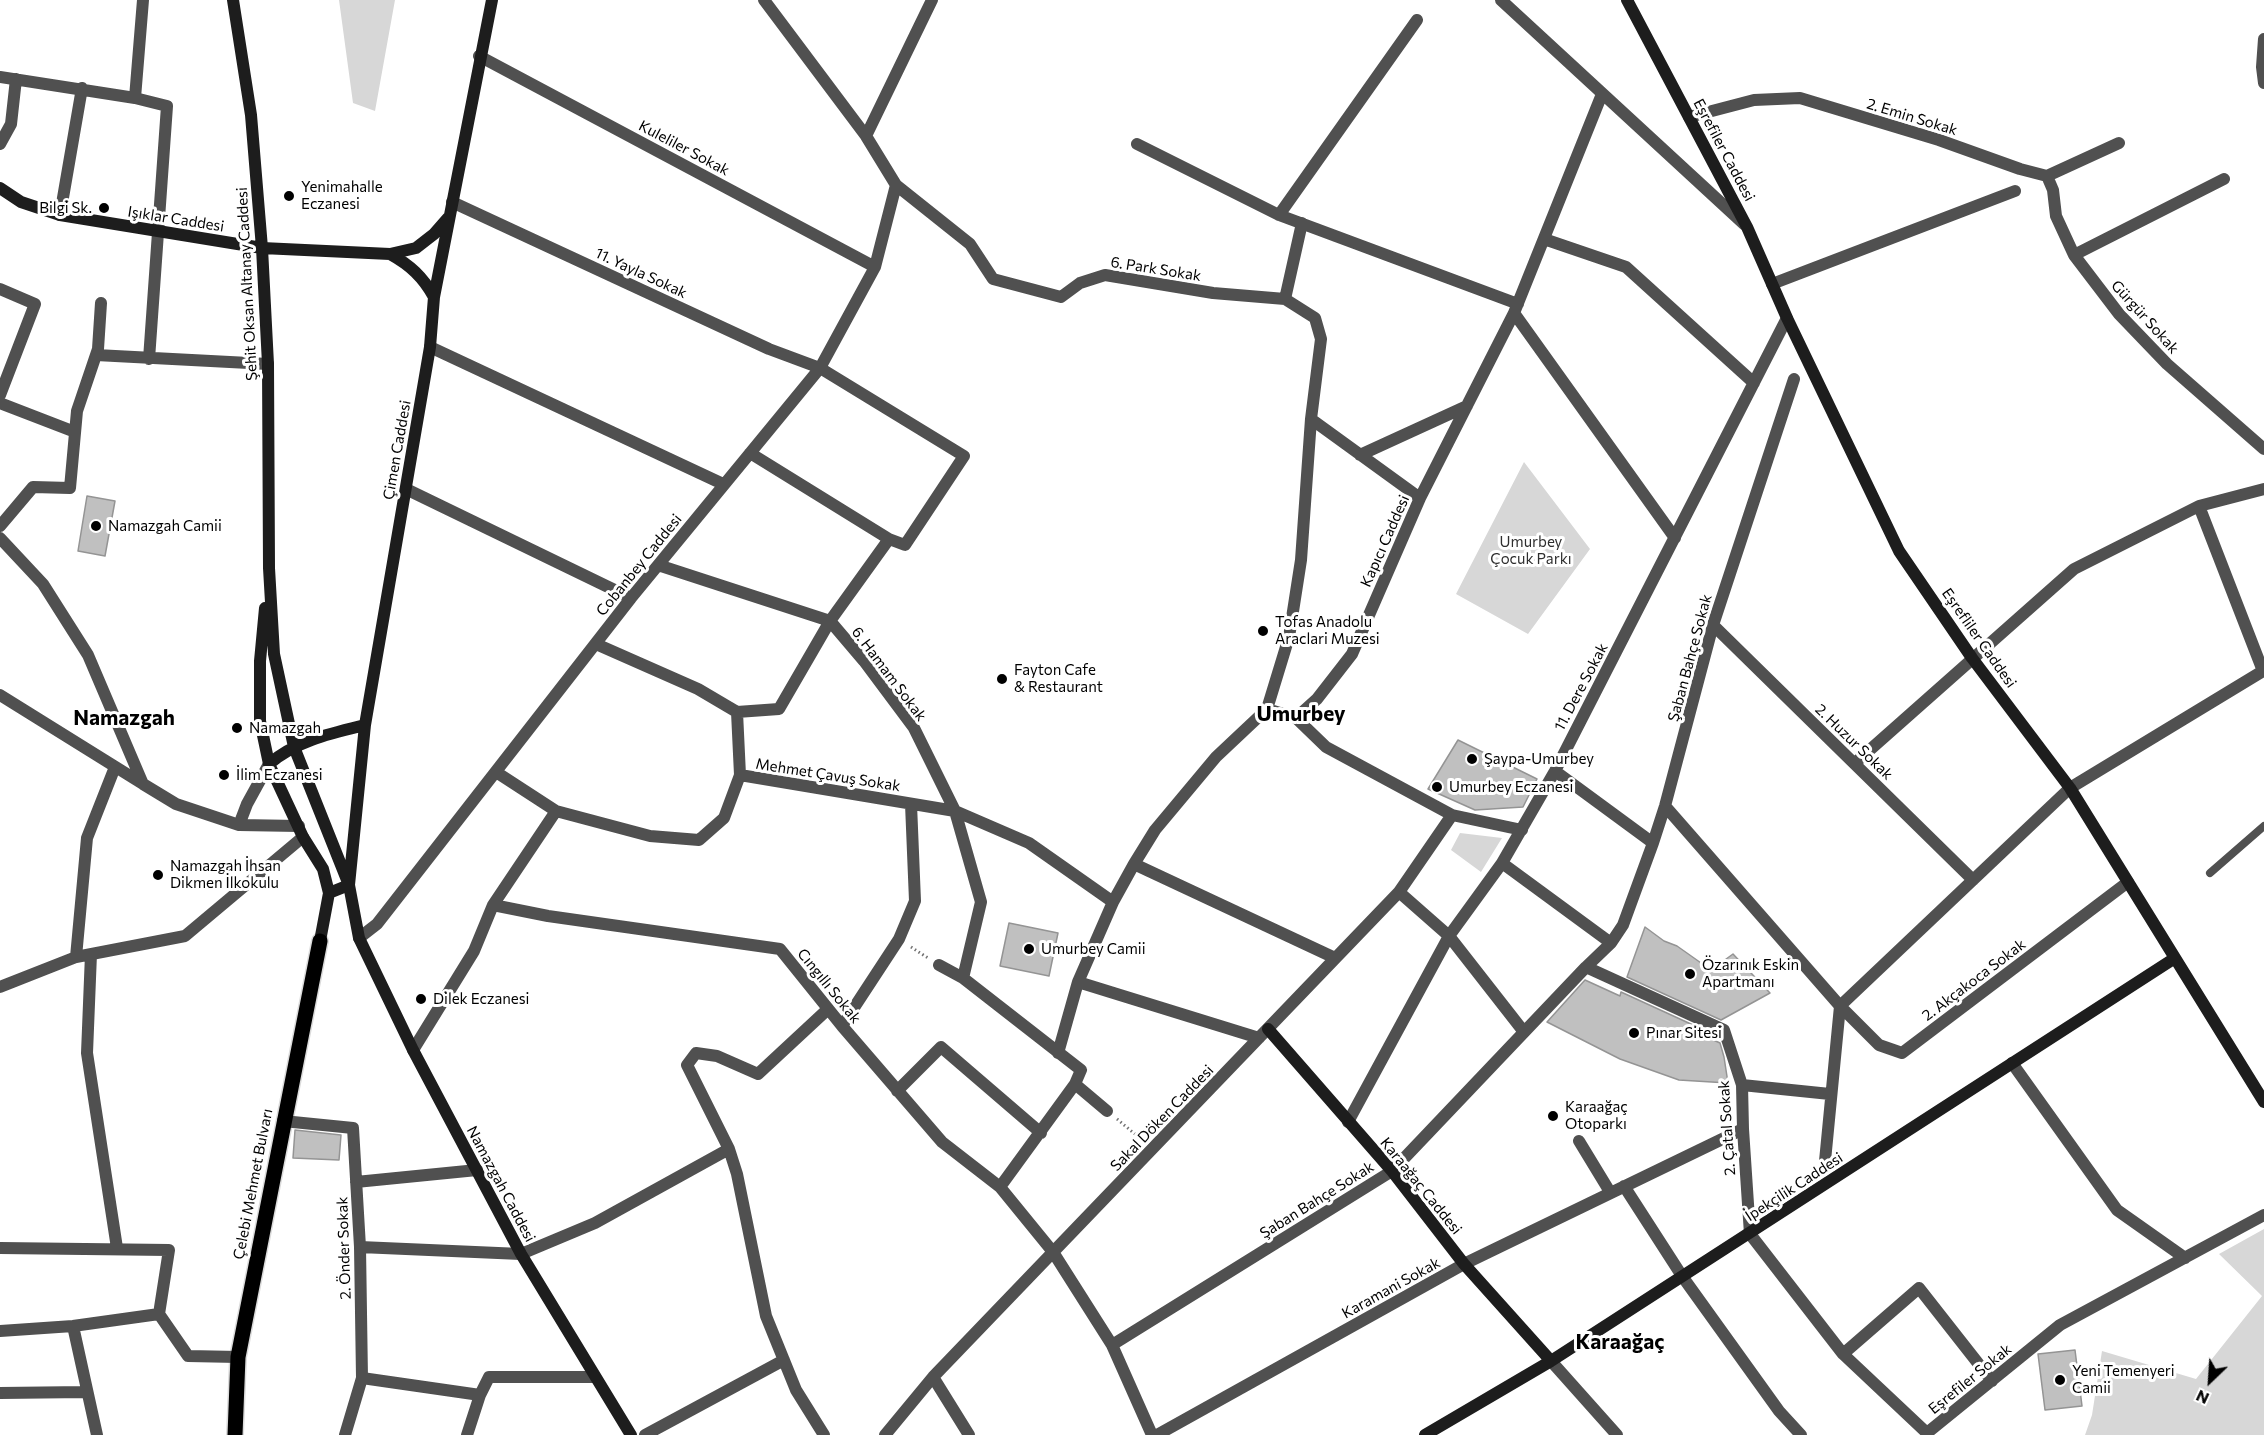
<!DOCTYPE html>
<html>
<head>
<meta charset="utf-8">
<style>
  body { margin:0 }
  #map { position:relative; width:2264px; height:1435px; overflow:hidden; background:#fff; font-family:Commissioner,sans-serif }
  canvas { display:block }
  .north { position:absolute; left:2180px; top:1351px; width:60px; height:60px; -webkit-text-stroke:4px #fff; paint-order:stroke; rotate:205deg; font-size:16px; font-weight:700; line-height:24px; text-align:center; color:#000 }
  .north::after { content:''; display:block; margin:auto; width:21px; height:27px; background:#000; clip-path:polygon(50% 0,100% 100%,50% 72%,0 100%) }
</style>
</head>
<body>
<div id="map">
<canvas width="2264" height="1435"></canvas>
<div class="north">N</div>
</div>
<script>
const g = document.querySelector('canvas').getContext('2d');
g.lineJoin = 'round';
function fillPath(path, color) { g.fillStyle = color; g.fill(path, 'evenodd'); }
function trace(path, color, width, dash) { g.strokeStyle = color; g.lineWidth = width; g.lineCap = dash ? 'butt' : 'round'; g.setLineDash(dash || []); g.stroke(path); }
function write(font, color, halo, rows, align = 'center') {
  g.font = font + ' Commissioner,sans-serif'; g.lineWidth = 6; g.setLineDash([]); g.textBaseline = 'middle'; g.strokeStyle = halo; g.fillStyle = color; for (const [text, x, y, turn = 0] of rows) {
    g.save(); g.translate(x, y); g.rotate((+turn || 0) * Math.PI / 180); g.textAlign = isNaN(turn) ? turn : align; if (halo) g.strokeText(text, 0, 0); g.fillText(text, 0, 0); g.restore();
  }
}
const green = new Path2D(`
  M339 0H395L375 111 353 103Z
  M1524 462 1590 549 1528 634 1456 594Z
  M1460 833 1502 838 1481 872 1451 850Z
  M2264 1229V1435H2085L2092 1415 2102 1351 2196 1379 2262 1296 2219 1254Z`);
const building = new Path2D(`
  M87 496 115 501 105 556 78 551Z
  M1458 740 1537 779 1523 807 1475 810 1428 789Z
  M1009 923 1058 933 1049 976 1000 966Z
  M1645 927 1664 941 1677 946 1711 970 1733 954 1770 993 1721 1020 1627 977Z
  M1585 980 1620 996 1621 992 1704 1030 1698 1033 1720 1043 1724 1057 1728 1083 1679 1080 1620 1059 1547 1022Z
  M295 1130 341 1135 339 1160 293 1158Z
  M2075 1350 2082 1406 2045 1410 2038 1354Z`);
const path = new Path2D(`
  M911 947 928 958
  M1117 1119 1142 1140`);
const lane = new Path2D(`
  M2210 873 2264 826`);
const street = new Path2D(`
  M143 0 135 98 167 106 149 359
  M764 0 866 136 896 185 970 244 993 279 1061 297 1080 283 1105 275 1213 293 1285 299 1315 318 1321 339 1311 419 1301 560 1289 637 1267 709
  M1501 0 1744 224
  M2264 39 2262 67 2264 83
  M479 56 875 267
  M0 77 135 98
  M1689 117 1754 100 1800 98 1939 140 2020 169 2047 176 2119 143
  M866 136 932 0
  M0 144 11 124 16 79
  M1137 144 1279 215 1518 304
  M2047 176 2053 190 2056 216 2074 255 2119 314 2167 364 2264 449
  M452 202 769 349 820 368 964 456 905 545 889 539 750 453
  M60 215 82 88
  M1279 215 1417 20
  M1544 239 1626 267 1754 383
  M2074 255 2224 179
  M1772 284 2015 191
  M0 289 35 304 0 395
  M1285 299 1302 223
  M1514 313 1675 538
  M430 347 723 484
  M96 355 268 364
  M0 403 75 432
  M1311 419 1420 498
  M1360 455 1467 406
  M406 489 631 598
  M0 526 33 487 70 488 77 411 98 349 101 303
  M0 538 43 584 88 655 143 784 176 804 239 825 299 826
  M658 565 830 621 864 661 914 728 955 811 981 902 963 978 1081 1070 1075 1084 1000 1187
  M1713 625 1973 880
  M596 644 698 689 737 712 740 775
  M0 695 143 784
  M737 712 779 709 830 621 889 539
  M1296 718 1326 747 1452 815 1522 830
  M1855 763 2074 569 2199 506 2264 489
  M1555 771 1653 843
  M496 772 556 811 650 836 699 840 724 818 740 775 955 811 1029 843 1113 902
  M1665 806 1840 1006 1825 1161
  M239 825 247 804 269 764
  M1502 863 1611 943
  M1134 864 1335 958
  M2128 882 1902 1053 1879 1045 1840 1006 2070 788 2263 671 2199 506
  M1399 892 1449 936 1524 1032
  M493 905 548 916 780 949 842 1026 942 1142 1000 1187 1053 1252 1112 1345 1152 1435
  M359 938 377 924 631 598 820 368 875 267 896 185
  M91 954 87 1053 117 1248
  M76 957 87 838 115 767
  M939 965 963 978
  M1586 967 1724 1030 1742 1085 1743 1129 1750 1234 1843 1354 1927 1433 2060 1325 2264 1215
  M1078 982 1259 1038
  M0 987 76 957 185 936 303 837
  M842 1026 899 939 915 901 911 804
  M413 1050 474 951 493 905 556 811
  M1058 1053 1078 982 1113 902 1134 864 1155 830 1216 757 1267 709 1296 718 1317 699 1352 654 1420 498 1514 313 1602 94
  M2012 1063 2117 1210 2185 1258
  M1075 1084 1107 1111
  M1742 1085 1830 1094
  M897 1091 941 1047 1041 1133
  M283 1121 353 1128 360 1247 362 1378 345 1435
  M1348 1122 1449 936 1502 863 1555 771 1787 318
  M1579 1141 1610 1192
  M356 1182 477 1170
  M1624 1186 1682 1276 1779 1411 1801 1435
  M360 1247 521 1254 595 1223 729 1149
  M0 1248 169 1250 159 1314 188 1356 238 1357
  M73 1326 97 1435
  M0 1331 73 1326 159 1314
  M1112 1345 1392 1171 1586 967 1611 943 1623 925 1653 843 1665 806 1713 625 1794 379
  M1843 1354 1919 1288 1992 1381
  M1551 1361 1617 1435
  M933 1377 969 1435
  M362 1378 480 1395
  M0 1393 86 1392
  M467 1435 480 1395 489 1377H595
  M645 1435 784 1360
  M824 1435 796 1390 766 1316 737 1174 729 1149 687 1065 696 1053 717 1056 758 1074 828 1009
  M885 1435 933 1377 1399 892 1452 815
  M1157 1435 1464 1264 1743 1129`);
const secondary = new Path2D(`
  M233 0 251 115 262 248 268 364 269 568 274 654 294 747 349 885 359 938 413 1050 521 1254 631 1435
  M1627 0 1747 227 1787 318 1899 551 1972 658 2070 788 2264 1102
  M0 188 21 202 60 215 262 248 390 254 416 248 434 234 448 218
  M390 254C410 265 423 277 434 297
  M265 608 260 661V721L269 764 303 837 323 869 329 893 320 941
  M269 764C295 741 332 733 365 725
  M329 893 349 885 365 725 430 347 434 297 492 0
  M1268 1029 1392 1171 1464 1264 1551 1361
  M1425 1435 1551 1361 2175 958`);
const primary = new Path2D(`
  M235 1435 238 1357 320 941`);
const markers = [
  [289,196,6,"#000"],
  [104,208,6,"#000"],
  [96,526,6,"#000"],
  [1263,631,6,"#000"],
  [1002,679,6,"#000"],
  [237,728,6,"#000"],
  [1472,759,6,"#000"],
  [224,775,6,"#000"],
  [1437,787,6,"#000"],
  [158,875,6,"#000"],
  [1029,949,6,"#000"],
  [1690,974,6,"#000"],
  [421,999,6,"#000"],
  [1634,1033,6,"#000"],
  [1553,1116,6,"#000"],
  [2060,1380,6,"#000"]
];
const streetNames = [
  ["2. Emin Sokak",1912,117,17],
  ["Kuleliler Sokak",684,148,28],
  ["Eşrefiler Caddesi",1724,150,62],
  ["Işıklar Caddesi",176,219,9],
  ["6. Park Sokak",1156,269,9],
  ["11. Yayla Sokak",641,273,25],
  ["Şehit Oksan Altanay Caddesi",247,284,-93],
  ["Gürgür Sokak",2145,317,48],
  ["Çimen Caddesi",397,450,-80],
  ["Kapıcı Caddesi",1385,541,-66],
  ["Cobanbey Caddesi",639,565,-51],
  ["Eşrefliler Caddesi",1979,638,55],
  ["Şaban Bahçe Sokak",1690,658,-75],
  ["6. Hamam Sokak",889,674,53],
  ["11. Dere Sokak",1581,687,-62],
  ["2. Huzur Sokak",1854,742,44],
  ["Mehmet Çavuş Sokak",828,775,9],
  ["2. Akçakoca Sokak",1974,980,-37],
  ["Cıngıllı Sokak",829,986,51],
  ["Sakal Döken Caddesi",1162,1118,-46],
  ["2. Çatal Sokak",1727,1128,-94],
  ["Çelebi Mehmet Bulvarı",253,1184,-79],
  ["Namazgah Caddesi",501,1184,62],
  ["Karaağaç Caddesi",1421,1186,51],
  ["İpekçilik Caddesi",1794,1187,-33],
  ["Şaban Bahçe Sokak",1317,1200,-32],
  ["2. Önder Sokak",344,1248,-92],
  ["Karamani Sokak",1391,1288,-29],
  ["Eşrefiler Sokak",1970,1379,-39]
];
const poiNames = [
  ["Yenimahalle",301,187],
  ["Eczanesi",301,204],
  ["Bilgi Sk.",92,208,"right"],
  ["Namazgah Camii",108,526],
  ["Tofas Anadolu",1275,622],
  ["Araclari Muzesi",1275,639],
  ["Fayton Cafe",1014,670],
  ["& Restaurant",1014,687],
  ["Namazgah",249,728],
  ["Şaypa-Umurbey",1484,759],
  ["İlim Eczanesi",236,775],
  ["Umurbey Eczanesi",1449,787],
  ["Namazgah İhsan",170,866],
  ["Dikmen İlkokulu",170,883],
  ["Umurbey Camii",1041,949],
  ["Özarınık Eskin",1702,965],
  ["Apartmanı",1702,982],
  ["Dilek Eczanesi",433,999],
  ["Pınar Sitesi",1646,1033],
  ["Karaağaç",1565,1107],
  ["Otoparkı",1565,1124],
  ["Yeni Temenyeri",2072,1371],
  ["Camii",2072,1388]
];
const parkNames = [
  ["Umurbey",1531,542],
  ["Çocuk Parkı",1531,559]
];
const districtNames = [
  ["Umurbey",1301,714],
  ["Namazgah",124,718],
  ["Karaağaç",1620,1342]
];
fillPath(green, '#d7d7d7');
fillPath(building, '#c0c0c0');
trace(building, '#949494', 1.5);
trace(primary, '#dbdbdb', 18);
trace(path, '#727272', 3, [1.5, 3]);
trace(lane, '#505050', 8);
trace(street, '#505050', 12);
trace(secondary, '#1d1d1d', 12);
trace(primary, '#000', 15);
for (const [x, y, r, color] of markers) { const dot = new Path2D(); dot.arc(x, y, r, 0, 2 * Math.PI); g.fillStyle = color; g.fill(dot); trace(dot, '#fff', 2); }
write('15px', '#000', '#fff', streetNames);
write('15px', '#000', '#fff', poiNames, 'left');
write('15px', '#2e2e2e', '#fff', parkNames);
write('bold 21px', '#000', '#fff', districtNames);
</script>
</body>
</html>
